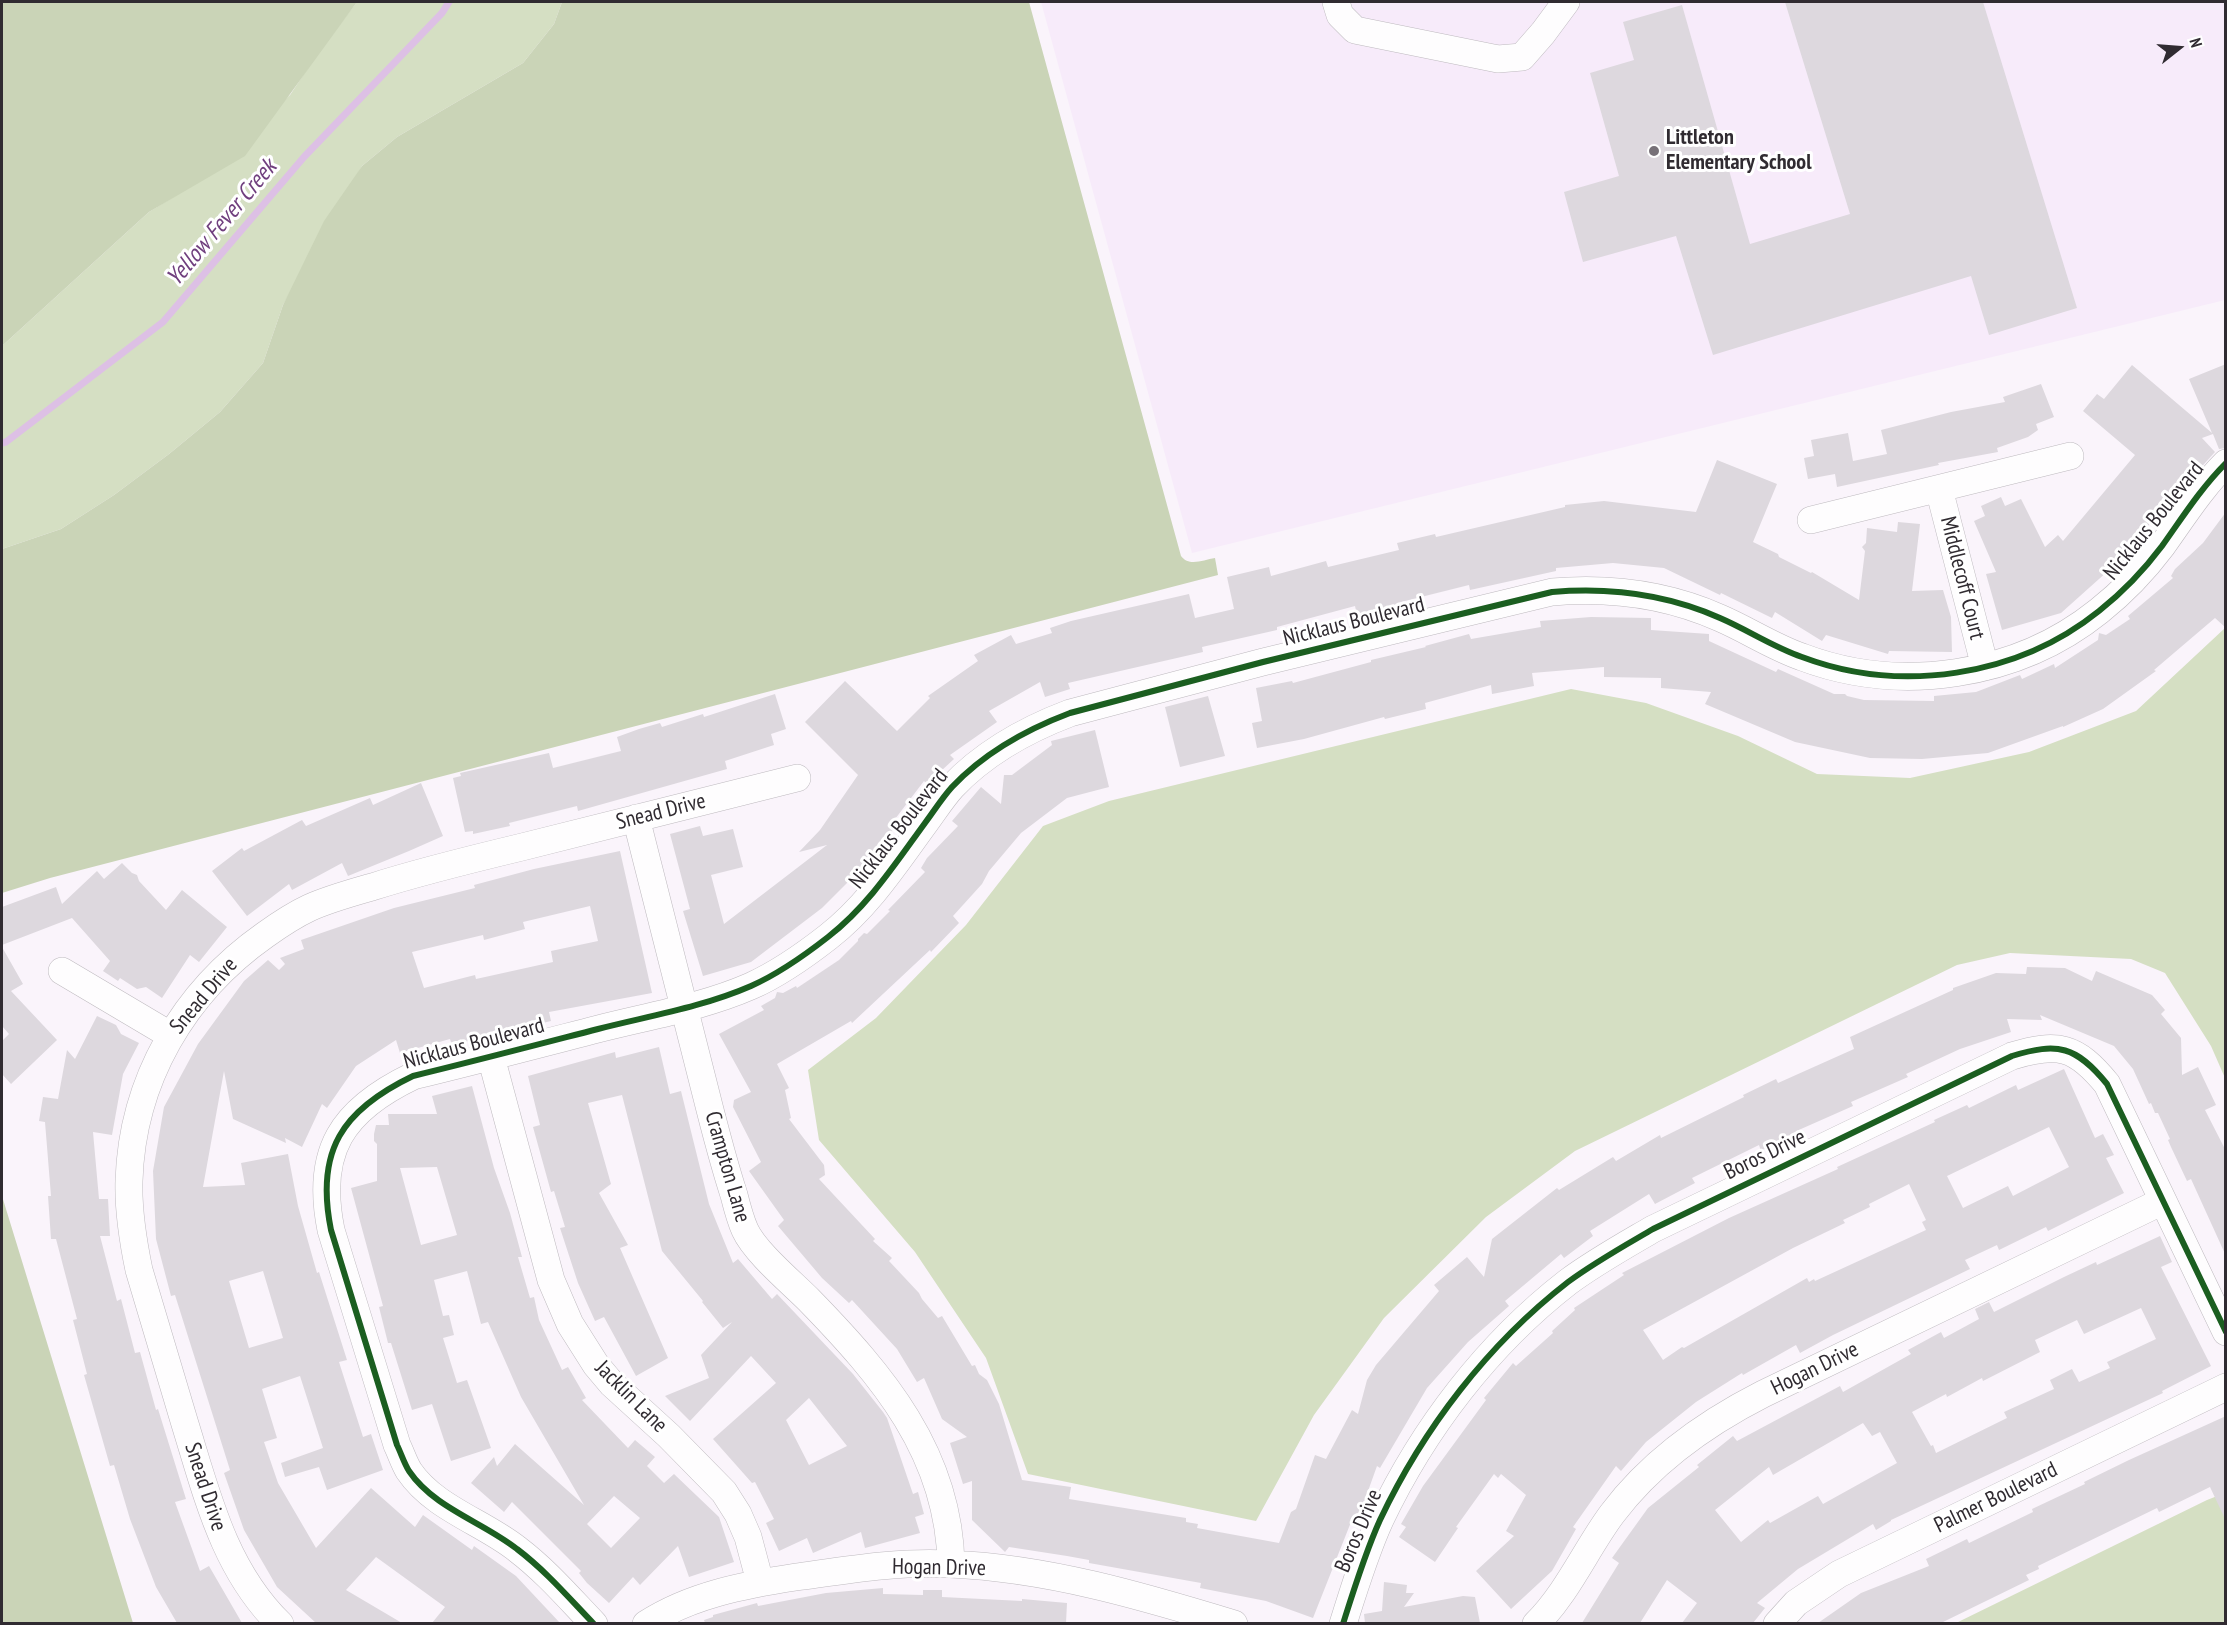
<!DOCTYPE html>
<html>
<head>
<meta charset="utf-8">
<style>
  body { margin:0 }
  #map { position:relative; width:2227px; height:1625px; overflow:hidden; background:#faf4fb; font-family:"PT Sans Narrow",sans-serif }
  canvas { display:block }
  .frame { position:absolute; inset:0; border:3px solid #302b31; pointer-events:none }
  .north { position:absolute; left:2149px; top:18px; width:60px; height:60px; -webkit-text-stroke:4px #fff; paint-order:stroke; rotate:73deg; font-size:16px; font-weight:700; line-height:24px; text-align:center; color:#302b31 }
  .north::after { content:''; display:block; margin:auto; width:21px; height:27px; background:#302b31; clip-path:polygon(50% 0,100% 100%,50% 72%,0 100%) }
</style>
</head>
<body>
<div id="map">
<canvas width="2227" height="1625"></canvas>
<div class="frame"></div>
<div class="north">N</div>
</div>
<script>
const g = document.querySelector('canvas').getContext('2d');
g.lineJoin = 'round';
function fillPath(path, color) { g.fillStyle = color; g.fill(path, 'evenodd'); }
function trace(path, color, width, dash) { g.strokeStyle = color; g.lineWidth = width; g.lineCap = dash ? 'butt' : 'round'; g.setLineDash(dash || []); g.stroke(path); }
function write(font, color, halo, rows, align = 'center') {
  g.font = font + ' "PT Sans Narrow",sans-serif'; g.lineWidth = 6; g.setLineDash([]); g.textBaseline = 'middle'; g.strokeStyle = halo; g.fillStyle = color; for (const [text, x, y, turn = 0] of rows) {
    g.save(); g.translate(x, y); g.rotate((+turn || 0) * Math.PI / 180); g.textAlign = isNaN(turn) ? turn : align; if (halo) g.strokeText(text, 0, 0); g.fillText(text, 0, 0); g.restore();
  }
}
const built = new Path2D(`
  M1041 2H2225V300L1192 553Z`);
const green = new Path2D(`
  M357 2H562L554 24 523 63 397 137 362 166 283 305 263 363 220 412 169 454 114 495 61 529 2 549V346L149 212 188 188 290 95 320 50Z
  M2225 628V1078L2211 1046 2165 973 2131 959 2010 953 1957 965 1575 1151 1486 1217 1384 1318 1314 1415 1256 1521 1028 1474 986 1358 915 1252 819 1140 808 1070 876 1018 966 925 1043 826 1109 801 1571 689 1646 703 1738 736 1817 774 1910 778 2029 752 2136 711Z
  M2225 1493V1623L1954 1624 2207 1500Z`);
const forest = new Path2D(`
  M2 2H357L245 156 149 212 2 346Z
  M562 2H1029L1181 556C1189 567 1203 560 1215 558L1218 575 50 878 2 893V549L61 529 114 495 169 454 220 412 263 363 283 305 324 221 362 166 397 137 523 63 554 24Z
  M2 1196 133 1623H2Z`);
const stream = new Path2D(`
  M2 443 6 442 163 322 304 157 442 13 449 2`);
const building = new Path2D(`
  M1785 2H1983L2077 308 1989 335 1971 276 1713 355 1676 236 1583 262 1564 192 1619 176 1590 73 1634 60 1623 22 1682 5 1750 244 1850 214Z
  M2226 364V448L2219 449 2213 434 2202 438 2215 452 2147 527 2150 529 2121 564 2118 562 2061 613 2002 630 1986 574 1996 572 1974 521 1985 516 1981 506 2001 497 2005 506 2021 499 2045 547 2058 535 2063 541 2135 455 2083 411 2097 394 2104 399 2132 365 2212 433 2189 379Z
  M2041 384 2054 417 2036 424 2038 430 2028 437 1997 448 1998 452 1938 463 1939 465 1837 487 1835 474 1808 479 1804 458 1814 456 1811 440 1848 433 1853 461 1887 454 1881 430 1951 412 2005 402 2003 397Z
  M1717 460 1777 484 1753 542 1778 554 1779 557 1811 573 1812 572 1859 600 1865 551 1862 547 1866 543 1867 528 1897 532 1898 522 1920 524 1912 591 1943 590 1951 617 1952 652 1889 651 1888 654 1826 635 1822 641 1775 612 1772 618 1721 593 1720 595 1664 568 1613 563 1556 568V571L1470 590 1469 585 1397 603 1398 606 1357 615 1355 606 1277 627V630L1202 647 1203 652 1068 683 1070 689 1045 697 1040 682 989 711 997 722 950 755 954 759 927 784 924 781 889 827 893 830 867 867 865 865 822 908 751 962 703 976 683 911 690 909 670 834 700 826 703 836 733 829 743 867 711 875 724 924 827 845 799 852 820 830 858 775 805 722 845 681 897 731 930 698 928 696 978 661 974 655 1011 635 1016 644 1052 633 1050 628 1071 621 1189 594 1195 618 1234 609 1227 577 1269 567 1271 576 1326 561 1328 567 1399 550 1397 543 1435 534 1436 537 1565 507V505L1604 501 1696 512Z
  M2226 512V628L2215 618 2154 670 2156 671 2103 709 2063 727V726L1988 753 1922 759 1870 758 1795 742 1705 704 1711 692 1661 688V678L1604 677V667L1532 673 1534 686 1492 694 1491 685 1425 703 1426 709 1385 719 1384 717 1304 739 1257 748 1252 723 1262 721 1256 688 1292 681 1293 683 1371 662V660L1426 647 1425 646 1469 634 1471 639 1541 627 1540 621 1591 617 1651 618V630L1709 634V641L1776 672 1778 669 1834 694H1845L1847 696 1864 700 1934 701V696L1976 692 2020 675 2022 679 2054 664 2055 668 2098 640 2099 633 2106 635 2130 619 2128 616 2173 578 2171 576 2175 569 2203 543Z
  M775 694 786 729 771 734 774 745 725 761 727 769 578 811 577 806 509 823 510 826 473 834V831L465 832 453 778 461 776 460 773 549 753 553 768 621 751 617 737 639 729 660 723 662 727 703 714 704 717Z
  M1208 696 1225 756 1180 767 1165 707Z
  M1095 730 1109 787 1067 798 1021 833 989 871 982 884 953 916 959 923 931 952 930 950 852 1023 851 1021 777 1064 789 1088 785 1090 791 1118 789 1119 824 1165 825 1175 819 1179 875 1239 873 1241 892 1258 889 1261 919 1293 922 1299 938 1318 942 1316 972 1366 975 1365 979 1374 987 1380 999 1404 1022 1480 1071 1487 1069 1499 1186 1518V1522L1198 1524 1197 1528 1279 1543 1291 1512 1296 1509 1315 1455 1326 1459 1352 1410 1358 1414 1367 1380 1376 1365 1439 1291 1434 1285 1467 1257 1484 1277 1492 1239 1557 1188 1559 1190 1613 1157 1616 1161 1660 1135 1661 1138 1744 1097 1743 1095 1776 1079 1778 1083 1854 1049 1850 1037 1953 990V988L1996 973 2026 974 2027 967 2065 968 2092 981 2096 971 2152 995 2165 1010 2161 1014 2181 1038 2182 1075 2198 1067 2216 1105 2205 1110 2226 1151V1256L2191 1179 2187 1181 2171 1147 2168 1140 2170 1139 2158 1113H2155L2151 1103 2149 1104 2133 1069 2114 1046 2040 1015 2042 1020 2007 1019 2011 1032 1960 1049 1906 1074 1908 1077 1851 1102 1853 1106 1801 1129 1761 1151 1759 1145 1692 1178 1695 1183 1655 1204 1649 1194 1590 1231 1593 1236 1564 1258 1561 1254 1505 1301 1509 1306 1468 1342 1427 1388 1380 1468 1377 1466 1358 1519 1353 1517 1313 1618 1266 1601 1200 1588 1201 1583 1089 1563V1560L1067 1556 1009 1547 1005 1552 972 1520V1481L963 1484 950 1443 967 1437 942 1419 924 1378 917 1382 897 1349 852 1300 849 1303 822 1278 778 1226 784 1220 749 1171 761 1162 733 1107 734 1100 751 1092 719 1034 764 1010 761 1006 775 998 777 992 783 993 796 986 797 988 839 960 858 941V939L864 933 867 934 890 911 888 910 925 872 921 868 927 858 958 826 952 821 981 787 1001 804 1004 775H1012L1052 745 1051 741Z
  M421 783 443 836 409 851 348 876 342 863 292 890 289 884 247 916 212 871 242 848 244 851 302 820 306 826 370 798 373 805Z
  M620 851 652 993 549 1012 551 1021 452 1045 450 1039 400 1053 396 1040 356 1066 327 1108 322 1104 302 1147 285 1138 286 1143 233 1119 224 1071 203 1187 245 1185 241 1163 288 1154 298 1206 317 1273 319 1272 347 1360 339 1362 363 1437 371 1434 383 1470 327 1490 319 1467 285 1477 281 1463 323 1448 300 1376 262 1389 277 1438 264 1442 278 1483 316 1548 371 1488 415 1527 423 1515 472 1550 474 1546 516 1576 560 1623H432L445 1607 376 1557 346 1590 402 1623H316L277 1587 244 1530 224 1473 230 1470 175 1295 171 1296 156 1239 153 1171 164 1107 198 1044 244 981 268 960 279 970 285 964 280 958 304 949 301 940 394 908 475 888 474 885 534 869ZM590 906 598 941 551 951 553 962 476 979 475 975 424 988 412 952 483 935 484 940 525 929 523 922ZM263 1271 283 1338 249 1348 229 1281Z
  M122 863 132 873 137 875 139 881 166 910 182 890 227 927 199 962 190 955 162 998 146 987 137 989 120 978 118 981 103 971 110 961 72 918 2 945V907L56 887 62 904 97 871 104 879Z
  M2 947 23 984 11 991 57 1040 11 1084 2 1074V1041L9 1034 2 1026Z
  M97 1016 116 1025 121 1034 139 1043 123 1074 112 1135 93 1132 99 1199H108L110 1236H100L117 1301 121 1299 135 1353 140 1352 156 1410 158 1409 186 1499 175 1502 200 1571 209 1566 242 1623H177L156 1587 130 1519 114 1465 110 1466 84 1375 87 1374 73 1320 77 1319 56 1239H51L48 1196H51L45 1122 39 1121 43 1097 58 1099 67 1050 75 1059Z
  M659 1047 670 1094 681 1091 709 1204 733 1263 738 1259 772 1299 777 1294 853 1374 883 1412 887 1418 913 1494 918 1492 924 1514 915 1517 920 1533 865 1548 861 1532 813 1553 807 1538 779 1551 766 1523 774 1519 755 1482 752 1483 713 1439 776 1383 751 1356 690 1421 665 1396 709 1378 701 1355 732 1322 723 1328 702 1302 703 1301 662 1251 622 1095 588 1103 611 1184 599 1193 628 1245 620 1248 668 1358 636 1376 604 1317 595 1321 578 1283 560 1228 565 1227 554 1191 551 1192 533 1127 540 1125 528 1076 615 1052 616 1058ZM809 1398 847 1446 809 1465 786 1420Z
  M2064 1069 2095 1138 2103 1134 2114 1155 2106 1158 2124 1193 2048 1231 2046 1227 1999 1250 1997 1245 1965 1260 1970 1269 1833 1335 1800 1353 1796 1345 1743 1375 1742 1373 1696 1402 1646 1442 1621 1471 1616 1466 1573 1527 1576 1529 1552 1571 1511 1609 1476 1571 1514 1536 1506 1531 1526 1495 1501 1474 1498 1478 1494 1474 1456 1527 1458 1528 1435 1562 1399 1537 1406 1527 1401 1524 1423 1486 1486 1400 1484 1398 1513 1363 1516 1366 1553 1333 1552 1331 1575 1310 1574 1308 1624 1275 1622 1273 1729 1218 1838 1169 1837 1167 1935 1122 1934 1120 1967 1105 1969 1108 2016 1085 2018 1090ZM2049 1127 2069 1167 2013 1196 2008 1186 1963 1208 1947 1176ZM1909 1184 1926 1220 1922 1222 1926 1230 1815 1281 1814 1279 1809 1282 1807 1278 1684 1348 1682 1347 1663 1360 1643 1330 1793 1248 1845 1223 1843 1220 1870 1207 1869 1204Z
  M472 1086 494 1168 510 1213 522 1257H518L530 1298 534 1297 539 1320 562 1370 568 1367 586 1398 582 1400 628 1448 635 1440 655 1457 647 1466 664 1483 674 1474 719 1517 734 1562 689 1577 678 1546 640 1585 633 1577 609 1603 587 1583 579 1573 581 1571 512 1502 504 1512 471 1483 494 1457 497 1466 515 1444 584 1505 521 1397 488 1322 481 1324 467 1271 434 1280 443 1316 449 1315 454 1335 443 1338 457 1383 467 1380 491 1448 451 1461 432 1404 412 1410 391 1343H388L379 1307 383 1306 351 1188 377 1181V1144L374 1141V1134L376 1125H389L388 1114H437L432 1096ZM437 1167 457 1235 421 1245 400 1168ZM614 1496 640 1518 611 1548 587 1524Z
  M2160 1236 2172 1262 2161 1267 2211 1366 2162 1391 2163 1393 1891 1520V1521L1876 1530 1873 1524 1798 1569 1757 1603 1765 1608 1753 1623H1682L1697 1603 1667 1580 1640 1623H1582L1619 1563 1612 1558 1648 1508 1699 1467 1697 1465 1733 1436 1737 1441 1840 1386 1843 1392 1911 1354 1908 1350 1941 1332 1944 1338 1979 1319 1975 1309 1989 1302 1994 1312 2064 1277 2096 1262 2097 1265ZM2141 1308 2156 1339 2107 1362 2110 1368 2079 1382 2072 1369 2050 1380 2054 1389 2004 1412 2007 1418 1936 1453 1933 1445 1931 1446 1912 1412 1946 1394 1947 1397 1982 1378 1983 1381 2040 1352 2035 1340 2077 1320 2084 1334ZM1863 1423 1872 1436 1880 1432 1897 1463 1823 1504 1818 1496 1770 1523 1768 1520 1741 1542 1715 1510 1769 1467 1773 1475Z
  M2226 1416V1521L2210 1487 2159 1512 2157 1508 2038 1566 2039 1569 2026 1575 2029 1580 1941 1623H1818L1861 1593 1929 1566 1926 1559 1967 1539 1969 1543 2033 1512 2032 1509 2085 1484 2084 1482 2129 1460Z
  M1384 1582 1407 1585 1406 1593H1414L1404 1607 1463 1596 1475 1597 1480 1623H1365L1364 1614 1382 1611Z
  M883 1588V1594L923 1595V1590H942V1597L1022 1601V1599L1067 1603 1066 1623H705L704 1620 713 1617V1615L757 1603 758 1606 826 1593Z`);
const minor = new Path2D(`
  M1336 2 1340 15 1355 30 1498 59 1522 57 1543 33 1566 2
  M1939 489 1985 667
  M1811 520 2070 456
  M636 818C659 909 682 1000 705 1090 714 1126 723 1161 734 1195 737 1207 740 1219 745 1230 755 1252 791 1282 809 1300 882 1375 949 1453 951 1564
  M62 971 170 1035
  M491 1057 551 1280 570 1324 596 1365 612 1384 669 1436 724 1492 738 1514 748 1537 760 1582
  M280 1624C224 1569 207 1495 185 1424 170 1373 154 1321 139 1270 133 1241 128 1212 129 1181 132 1080 184 992 265 935 279 925 294 915 309 908 329 899 351 893 372 887 422 871 472 859 522 847 614 824 705 801 797 778
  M594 1624C569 1598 546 1571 517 1549 483 1522 434 1508 409 1471 404 1463 401 1453 397 1445L331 1230C315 1151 342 1110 413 1076 475 1061 536 1045 598 1029 649 1016 703 1007 751 986 778 974 805 955 828 937 868 906 895 864 925 823 934 811 942 798 952 787 985 752 1025 730 1070 713L1263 662 1552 592C1611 587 1666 594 1720 618 1748 630 1773 647 1802 657 1900 694 2017 677 2099 611 2123 592 2144 570 2162 546 2182 518 2201 488 2226 463
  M646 1624C691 1595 744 1585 796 1577 847 1570 899 1561 950 1564 1047 1568 1142 1596 1234 1624
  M1343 1624C1354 1589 1365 1553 1380 1520 1423 1429 1488 1344 1568 1282 1595 1262 1624 1246 1653 1229L2012 1056C2058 1042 2076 1046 2107 1084L2226 1332
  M1536 1624C1568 1592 1586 1549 1612 1514 1651 1462 1706 1423 1763 1394L2163 1201
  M1777 1624 1796 1603 1839 1574 2226 1387`);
const cycleway = new Path2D(`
  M594 1624C569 1598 546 1571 517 1549 483 1522 434 1508 409 1471 404 1463 401 1453 397 1445L331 1230C315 1151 342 1110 413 1076 475 1061 536 1045 598 1029 649 1016 703 1007 751 986 778 974 805 955 828 937 868 906 895 864 925 823 934 811 942 798 952 787 985 752 1025 730 1070 713L1263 662 1552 592C1611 587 1666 594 1720 618 1748 630 1773 647 1802 657 1900 694 2017 677 2099 611 2123 592 2144 570 2162 546 2182 518 2201 488 2226 463
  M1343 1624C1354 1589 1365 1553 1380 1520 1423 1429 1488 1344 1568 1282 1595 1262 1624 1246 1653 1229L2012 1056C2058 1042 2076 1046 2107 1084L2226 1332`);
const markers = [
  [1654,151,6,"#777178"]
];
const poiNames = [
  ["Littleton",1666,138],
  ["Elementary School",1666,163]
];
const streetNames = [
  ["Nicklaus Boulevard",2154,521,-51],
  ["Middlecoff Court",1962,578,76],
  ["Nicklaus Boulevard",1354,622,-14],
  ["Snead Drive",661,812,-14],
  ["Nicklaus Boulevard",899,829,-52],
  ["Snead Drive",204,996,-50],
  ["Nicklaus Boulevard",474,1044,-15],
  ["Boros Drive",1765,1155,-26],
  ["Crampton Lane",727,1167,74],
  ["Hogan Drive",1815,1369,-26],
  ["Jacklin Lane",631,1397,45],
  ["Snead Drive",205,1487,72],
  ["Palmer Boulevard",1996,1498,-26],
  ["Boros Drive",1359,1531,-67],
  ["Hogan Drive",939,1568,1]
];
const waterNames = [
  ["Yellow Fever Creek",222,223,-50]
];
fillPath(built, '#f7ebfa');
fillPath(green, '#d5dfc3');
fillPath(forest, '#cad4b7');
trace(stream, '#ddc0e5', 7);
fillPath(building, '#ddd8de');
trace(minor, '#bebabf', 28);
trace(minor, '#fefdfe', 27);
trace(cycleway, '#1b5e20', 6);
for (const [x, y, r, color] of markers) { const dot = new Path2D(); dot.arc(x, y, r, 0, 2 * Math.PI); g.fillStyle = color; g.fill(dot); trace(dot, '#fff', 2); }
write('bold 22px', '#302b31', '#fff', poiNames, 'left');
write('22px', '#302b31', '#fff', streetNames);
write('italic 24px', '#703f7e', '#fff', waterNames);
</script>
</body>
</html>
